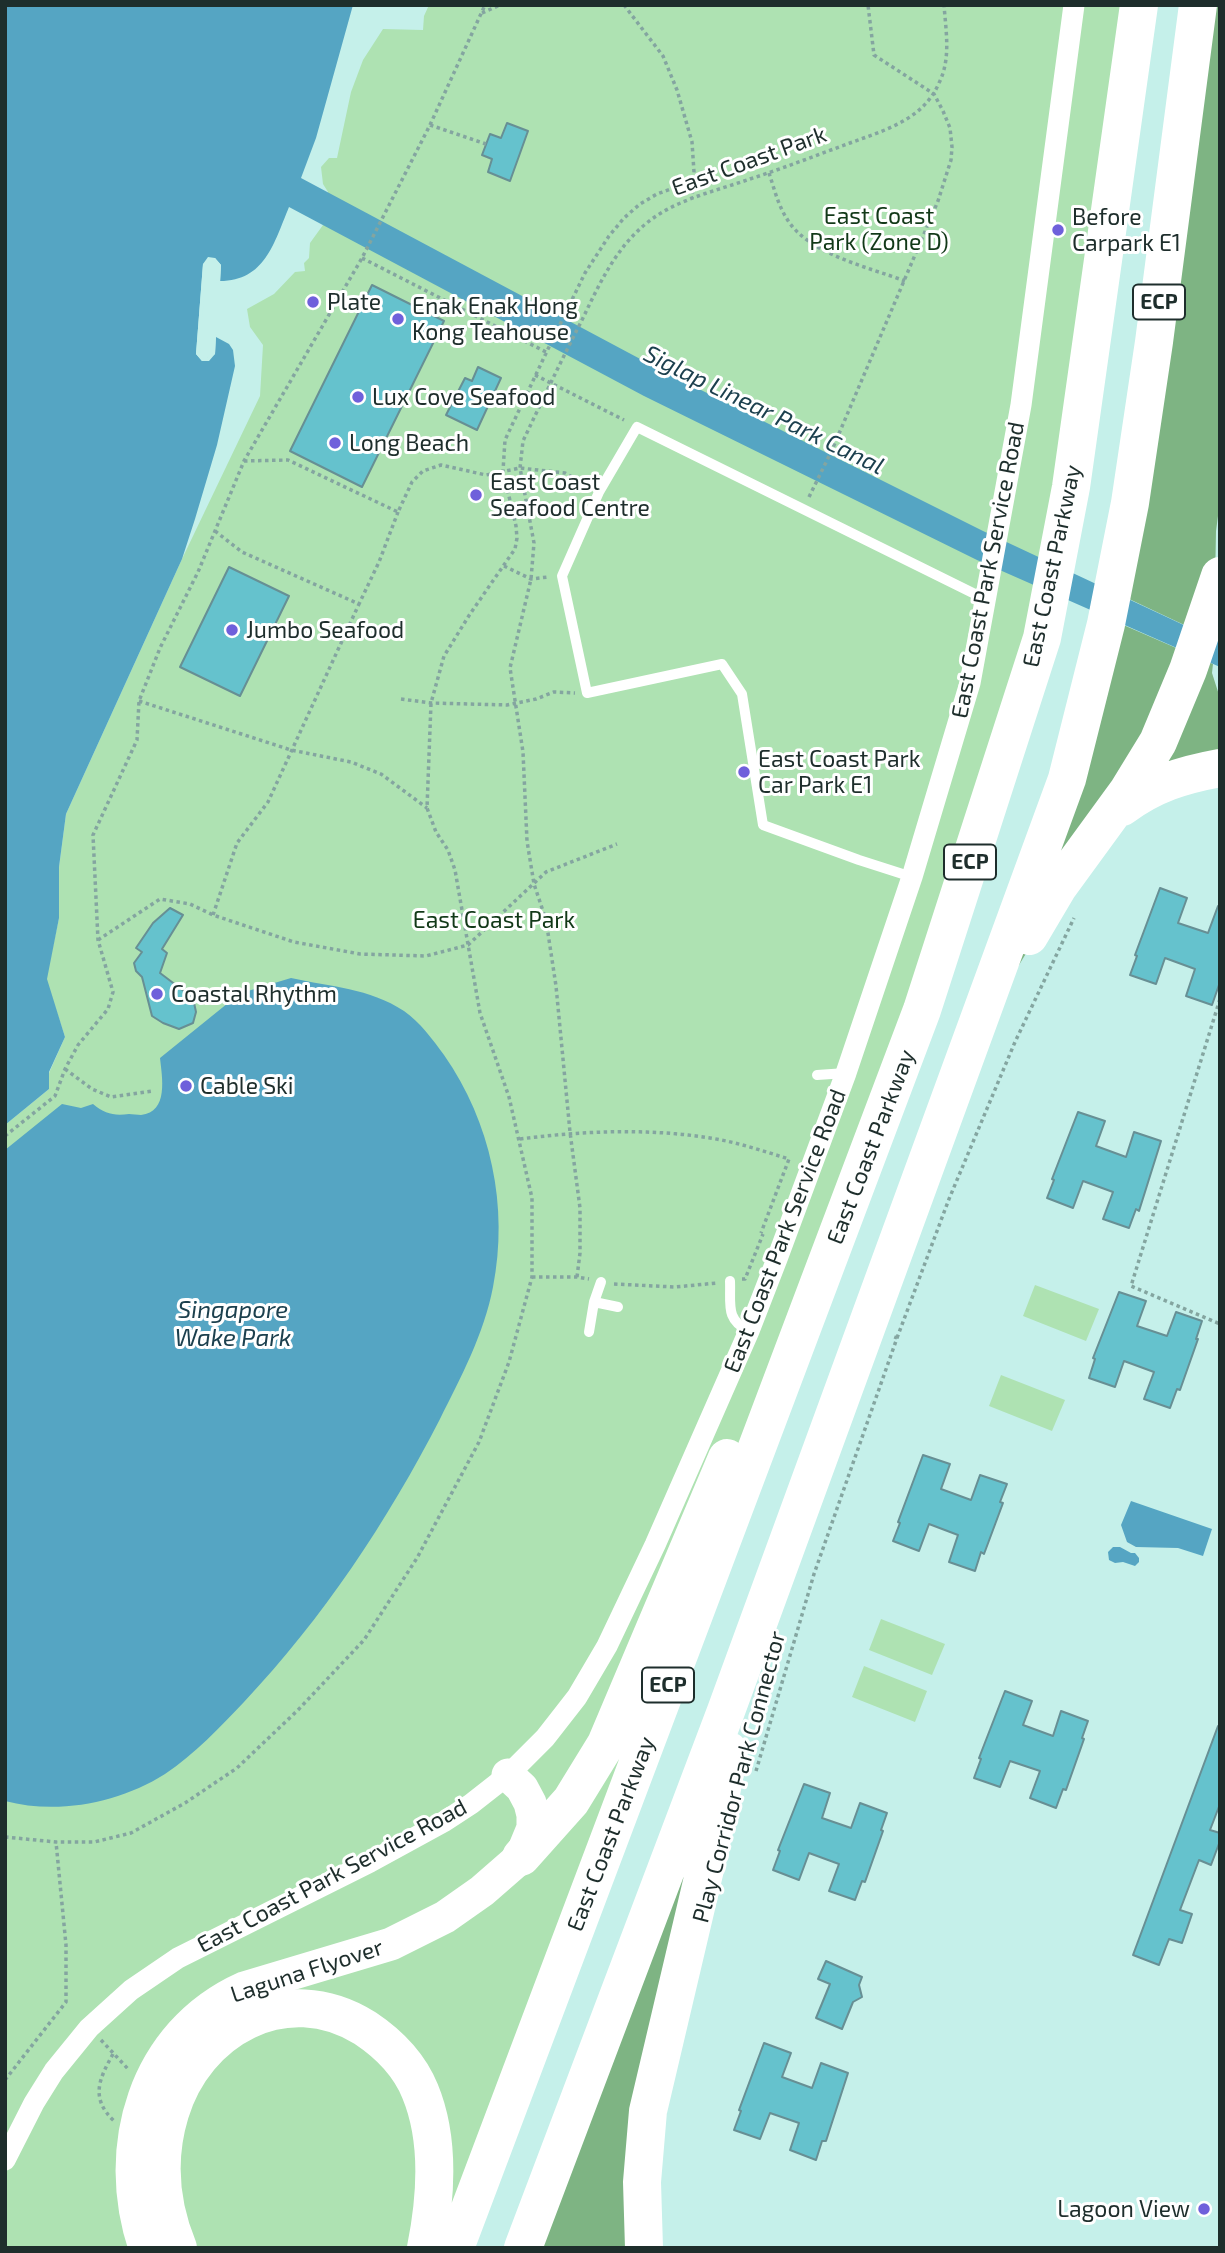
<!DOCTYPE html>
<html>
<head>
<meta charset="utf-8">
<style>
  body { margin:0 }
  #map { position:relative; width:1225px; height:2253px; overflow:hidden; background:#c5f0ea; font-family:"Exo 2",sans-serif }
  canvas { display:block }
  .frame { position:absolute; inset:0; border:7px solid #1e2e2c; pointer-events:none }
</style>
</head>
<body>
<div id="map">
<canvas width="1225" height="2253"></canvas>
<div class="frame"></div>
</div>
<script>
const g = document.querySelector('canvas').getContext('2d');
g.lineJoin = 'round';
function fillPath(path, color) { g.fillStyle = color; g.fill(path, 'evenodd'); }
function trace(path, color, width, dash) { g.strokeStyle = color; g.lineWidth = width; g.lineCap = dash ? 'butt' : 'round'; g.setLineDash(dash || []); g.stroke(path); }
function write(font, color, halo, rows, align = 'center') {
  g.font = font + ' "Exo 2",sans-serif'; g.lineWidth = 6; g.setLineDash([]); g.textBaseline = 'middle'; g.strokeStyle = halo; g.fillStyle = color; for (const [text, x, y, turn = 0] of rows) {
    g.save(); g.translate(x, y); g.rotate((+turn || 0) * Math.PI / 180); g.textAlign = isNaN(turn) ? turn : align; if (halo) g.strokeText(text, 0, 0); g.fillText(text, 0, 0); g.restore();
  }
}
const green = new Path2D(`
  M429 5H1138L1042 638 456 2248H5V1125L49 1089V1073L65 1037 46 979 59 918V867L66 814 182 559 260 396 263 345 250 327 247 309 274 294 295 272 305 271 304 263 309 258 310 243 323 225 328 192 323 184 321 167 329 158H337L351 92 363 60 383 29 423 30 424 16Z
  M1035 1285 1099 1309 1086 1341 1023 1316Z
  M1001 1375 1065 1400 1052 1431 989 1406Z
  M881 1619 945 1644 932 1675 869 1650Z
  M864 1666 927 1691 915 1722 852 1697Z`);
const forest = new Path2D(`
  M1197 5H1220V501L1216 531 1214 639 1110 590Z
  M1105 617 1213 664 1212 673 1220 698V777L1190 779 1090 848 982 1026Z
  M725 1713 713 1831 644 2248H523Z`);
const water = new Path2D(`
  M5 5H353L316 138 301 178 659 369 983 531 1220 642V667L977 560 644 396 289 207C274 243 265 281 220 281L221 265 215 258 203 264 196 354 202 361 215 354 216 337 229 344 233 350 235 366 217 445 195 519 182 559 66 814 59 867V918L47 979 65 1037 49 1072V1089L5 1125Z
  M291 978C331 987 369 988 404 1011 420 1022 433 1040 444 1055 491 1122 509 1207 493 1287 484 1334 461 1377 440 1419 387 1522 323 1618 244 1702 220 1727 195 1754 165 1774 119 1803 58 1815 5 1801V1150L62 1104 81 1108 93 1104C105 1114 114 1116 129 1114 132 1114 138 1115 141 1115 169 1112 162 1077 160 1058L233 999 248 991Z
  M1131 1501 1212 1529 1203 1556 1178 1548 1136 1547 1127 1542 1121 1525Z
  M1113 1547H1120L1131 1553H1135L1139 1558V1562L1135 1566 1123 1562 1115 1563 1109 1560 1108 1552Z`);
const pier = new Path2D(`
  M208 257 215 258 221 265 220 285 216 282 217 266 214 261H210L206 265 200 353 204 357 207 358 211 353 212 336 216 334 215 354 209 361H202L196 354 203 264Z`);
const building = new Path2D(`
  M507 123 528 131 510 181 488 172 492 159 482 155 490 134 501 138Z
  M372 285 444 321 362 487 290 451Z
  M478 367 501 378 477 430 446 415 465 378 472 381Z
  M229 567 289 596 240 696 180 667Z
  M1160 888 1187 898 1178 923 1208 933 1218 906H1220V982L1212 1005 1186 996 1195 969 1165 958 1156 984 1130 975 1137 956 1135 955Z
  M170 908 183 915 162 949 167 953 160 973 193 998 196 1012 193 1023 179 1029 163 1023 152 1016 142 977 136 971 134 963 142 952 136 948 153 923Z
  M1078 1112 1105 1121 1096 1146 1126 1157 1134 1132 1161 1141 1139 1211 1136 1209 1129 1228 1103 1219 1113 1192 1083 1181 1073 1208 1047 1198 1054 1180 1052 1179Z
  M1119 1292 1146 1301 1137 1326 1167 1336 1176 1312 1202 1321 1196 1339H1198L1180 1390 1177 1389 1170 1408 1144 1399 1154 1372 1124 1361 1115 1387 1089 1378 1095 1359 1093 1358Z
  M923 1455 950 1464 941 1489 971 1500 980 1475 1007 1484 1000 1502 1003 1503 984 1554 981 1552 975 1571 949 1562 958 1535 929 1524 919 1551 893 1541 900 1523 898 1522Z
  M1005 1691 1032 1701 1023 1725 1053 1736 1061 1711 1088 1721 1082 1738 1084 1739 1066 1790 1063 1789 1056 1808 1030 1798 1040 1771 1010 1761 1000 1787 974 1778 981 1759 979 1758Z
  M1218 1726H1220V1804L1210 1830 1220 1833V1841L1211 1865 1199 1860 1180 1910 1192 1914 1182 1943 1169 1939 1159 1965 1133 1955Z
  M804 1784 830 1793 822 1818 851 1828 860 1803 887 1813 881 1830 883 1831 865 1882 862 1881 855 1900 829 1891 839 1864 809 1853 799 1880 773 1870 780 1851 778 1850Z
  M826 1961 862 1977 859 1985 862 1997 853 2002 842 2029 816 2018 830 1984 818 1979Z
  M764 2043 791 2053 782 2077 812 2088 821 2063 848 2073 826 2141H822L816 2160 790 2150 799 2123 770 2113 760 2139 734 2130 741 2111 739 2110Z`);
const path = new Path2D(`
  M624 5 663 56 677 90 692 142 694 172 692 198
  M482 13 500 5
  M430 125 486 144
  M769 173C774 188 778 205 787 219 808 254 868 267 905 281
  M362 258 546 352
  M535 375 624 420
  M244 461 288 460 398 512 412 482 423 471 441 465 486 475 520 468 565 473 588 486
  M809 497 832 450 938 201 951 160 952 147 950 128 943 111 934 94 874 55 868 5
  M215 531 242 552 359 604 379 562 398 512
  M504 566 531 579 548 577
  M401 699 431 703 507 705 536 699 554 692 575 693
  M139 701 291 750 351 762 381 774 427 808
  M213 915 237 843 268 802 359 604
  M98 940 160 899 190 904 213 915 294 942 360 954 426 956 468 945 546 872 617 844
  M1220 999 1131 1286 1220 1324
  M65 1069 92 1089 111 1097 152 1091
  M5 1136 55 1096 65 1069 78 1045 108 1009 113 992 98 940 93 835 137 740 139 701 160 648 198 572 244 461 362 258 430 125 485 5
  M520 1139C582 1131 647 1128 710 1138 737 1142 763 1151 789 1159L761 1233
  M532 1277H577L589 1279
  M577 1277 580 1253V1208L570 1132 556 986 546 920 534 884 527 841 523 752 510 668 531 579 534 543 520 468 523 441C542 401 561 361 581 322 599 285 615 248 648 222 677 199 716 191 750 179 784 168 817 155 850 143 885 130 923 120 939 83 951 59 946 32 944 5
  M742 1279H745L763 1234
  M614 1284 675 1287 717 1283
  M897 1338 949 1199 1015 1042 1074 918
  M756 1771 814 1574 897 1338 892 1336
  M5 1837 56 1842H94L131 1833 185 1803 237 1768 298 1710 364 1640 417 1558 479 1442 509 1362 532 1277V1198L509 1097 480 1013 455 870 448 850 436 832 427 808 431 703 444 656 470 614 515 549 517 538 516 526 503 471 505 440 548 349 585 273 609 236 624 218 640 204 657 194 693 181
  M101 2040 129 2070
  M113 2054C99 2079 90 2098 114 2121
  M5 2080 66 2002V1945L56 1842`);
const service = new Path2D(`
  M912 877 859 860 763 825 742 694 722 664 587 693 562 576 599 492 637 427 985 599
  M817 1075 846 1073
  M730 1281C731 1304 725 1320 749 1331
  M594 1302 618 1307
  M589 1332 594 1302 601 1282`);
const minor = new Path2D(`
  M5 2160 34 2103 54 2071 89 2028 131 1990 178 1958 370 1862 445 1821 471 1804 508 1775 545 1738 577 1697 607 1646 655 1545 749 1331 777 1259 846 1073 912 877 970 683 1021 405 1074 5`);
const primary = new Path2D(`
  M145 2248C111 2148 144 2033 244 1988L391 1944 445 1917 482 1891 521 1857 533 1828V1815L530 1803 522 1788 508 1775`);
const motorway = new Path2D(`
  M1122 807C1153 784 1182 775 1220 768
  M1029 936 1058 887 1128 791 1158 742 1188 670 1220 576
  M521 1857 571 1801 606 1744 727 1458
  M178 2248C160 2204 156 2159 170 2113 195 2029 285 1978 365 2028 389 2044 409 2064 420 2091 440 2139 436 2198 426 2248
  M455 2248 922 1010 1042 638 1071 487 1139 5
  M523 2248 726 1711 1067 779 1106 624 1130 503 1154 342 1198 5
  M644 2248 642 2182 648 2111 714 1831 729 1751`);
const markers = [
  [1058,230,7,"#6f60db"],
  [313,302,7,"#6f60db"],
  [398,319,7,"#6f60db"],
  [358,397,7,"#6f60db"],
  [335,443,7,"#6f60db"],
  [476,495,7,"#6f60db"],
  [232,630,7,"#6f60db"],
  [744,772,7,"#6f60db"],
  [157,994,7,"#6f60db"],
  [186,1086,7,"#6f60db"],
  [1204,2209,7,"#6f60db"]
];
const shields = [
  [1159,302,52],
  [970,862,52],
  [668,1685,52]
];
const shieldNames = [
  ["ECP",1159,302],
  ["ECP",970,862],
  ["ECP",668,1685]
];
const streetNames = [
  ["East Coast Park",749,161,-20],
  ["East Coast Parkway",1052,566,-78],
  ["East Coast Park Service Road",988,570,-79],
  ["East Coast Parkway",871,1147,-69],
  ["East Coast Park Service Road",785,1231,-69],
  ["Play Corridor Park Connector",739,1777,-75],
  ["East Coast Parkway",611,1834,-69],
  ["East Coast Park Service Road",332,1876,-28],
  ["Laguna Flyover",307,1971,-18]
];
const parkNames = [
  ["East Coast",879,216],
  ["Park (Zone D)",879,242],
  ["East Coast Park",494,920]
];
const poiNames = [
  ["Before",1072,217],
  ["Carpark E1",1072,243],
  ["Plate",327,302],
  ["Enak Enak Hong",412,306],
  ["Kong Teahouse",412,332],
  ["Lux Cove Seafood",372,397],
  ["Long Beach",349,443],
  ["East Coast",490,482],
  ["Seafood Centre",490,508],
  ["Jumbo Seafood",246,630],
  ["East Coast Park",758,759],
  ["Car Park E1",758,785],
  ["Coastal Rhythm",171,994],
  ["Cable Ski",200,1086],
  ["Lagoon View",1190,2209,"right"]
];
const waterNames = [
  ["Siglap Linear Park Canal",764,410,26],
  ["Singapore",233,1310],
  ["Wake Park",233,1338]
];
fillPath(green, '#aee2b2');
fillPath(forest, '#7eb483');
fillPath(water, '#55a5c3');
fillPath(pier, '#c5f0ea');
fillPath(building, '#65c2cd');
trace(building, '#678f94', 2);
trace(path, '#84a5a0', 3.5, [3.5, 3.5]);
trace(service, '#fff', 10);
trace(minor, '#fff', 21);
trace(primary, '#fff', 33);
trace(motorway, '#fff', 38);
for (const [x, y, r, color] of markers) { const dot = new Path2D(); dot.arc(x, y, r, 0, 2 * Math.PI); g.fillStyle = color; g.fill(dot); trace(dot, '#fff', 2.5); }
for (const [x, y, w] of shields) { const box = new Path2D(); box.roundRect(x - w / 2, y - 17.5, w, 35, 5); g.fillStyle = '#fff'; g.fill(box); trace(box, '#1e2e2c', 2); }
write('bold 21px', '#1e2e2c', null, shieldNames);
write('23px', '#1e2e2c', '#fff', streetNames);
write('23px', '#123918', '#fff', parkNames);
write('23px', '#1e2e2c', '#fff', poiNames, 'left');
write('italic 24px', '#1c404e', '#fff', waterNames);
</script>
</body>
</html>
